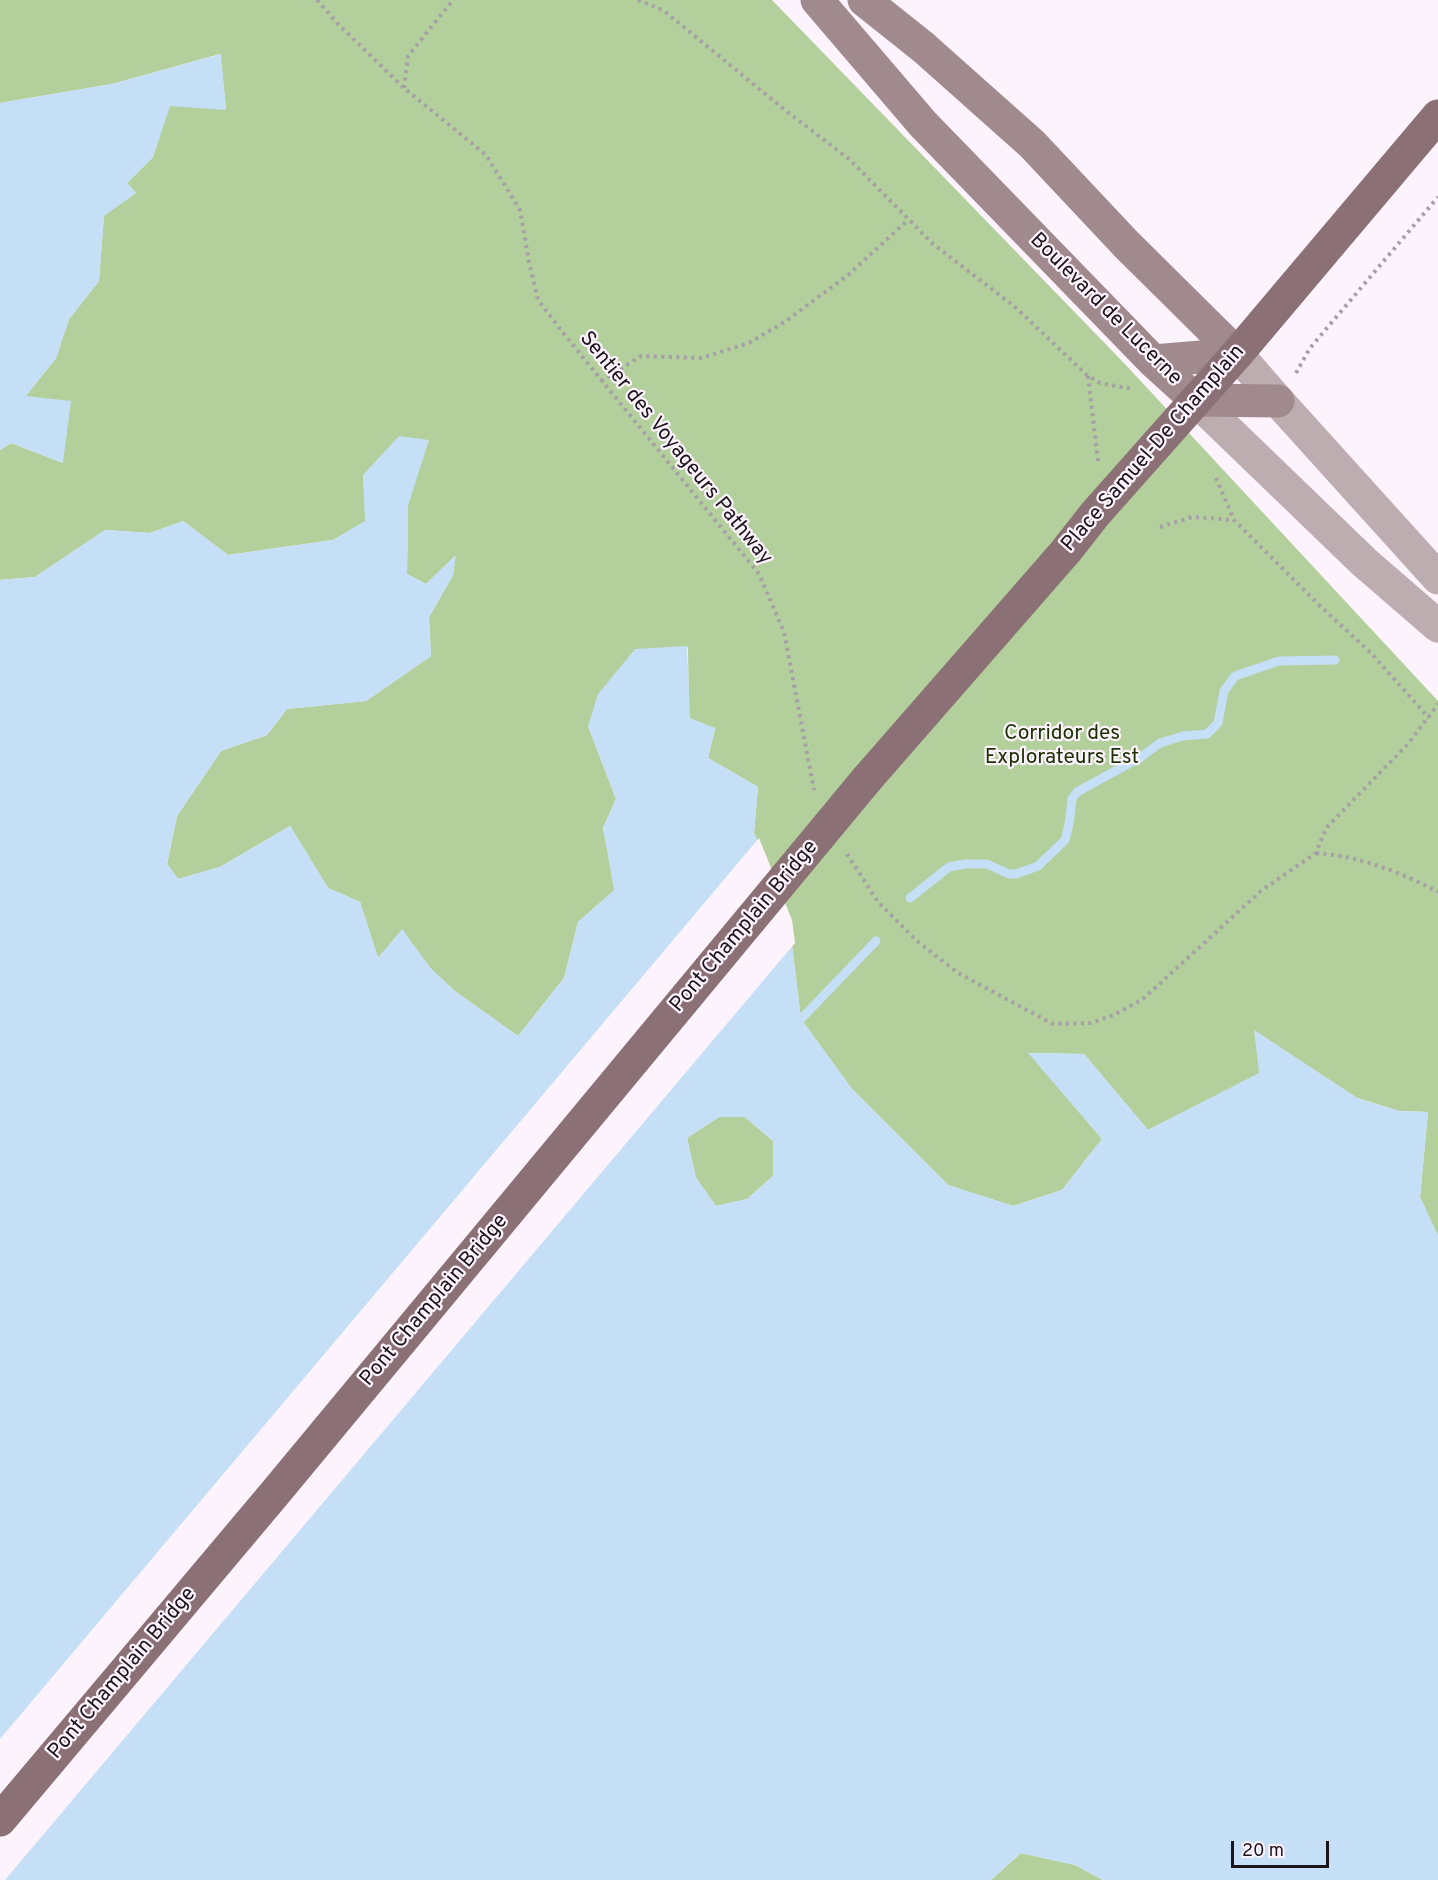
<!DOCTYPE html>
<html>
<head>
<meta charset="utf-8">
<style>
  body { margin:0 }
  #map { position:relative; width:1438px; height:1880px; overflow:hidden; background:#fcf3fd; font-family:Overpass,sans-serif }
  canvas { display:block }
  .scale { position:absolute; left:1231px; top:1841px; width:98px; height:27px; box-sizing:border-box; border:3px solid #1b141c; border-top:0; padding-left:8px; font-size:18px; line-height:21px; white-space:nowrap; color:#1b141c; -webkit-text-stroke:4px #fcf3fd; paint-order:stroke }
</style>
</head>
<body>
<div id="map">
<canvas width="1438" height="1880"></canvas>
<div class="scale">20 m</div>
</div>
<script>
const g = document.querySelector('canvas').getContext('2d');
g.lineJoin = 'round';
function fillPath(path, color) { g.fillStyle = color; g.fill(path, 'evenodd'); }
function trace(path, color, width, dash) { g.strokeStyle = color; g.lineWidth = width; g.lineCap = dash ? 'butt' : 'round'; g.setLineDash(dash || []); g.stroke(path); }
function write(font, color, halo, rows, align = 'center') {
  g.font = font + ' Overpass,sans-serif'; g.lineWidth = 4.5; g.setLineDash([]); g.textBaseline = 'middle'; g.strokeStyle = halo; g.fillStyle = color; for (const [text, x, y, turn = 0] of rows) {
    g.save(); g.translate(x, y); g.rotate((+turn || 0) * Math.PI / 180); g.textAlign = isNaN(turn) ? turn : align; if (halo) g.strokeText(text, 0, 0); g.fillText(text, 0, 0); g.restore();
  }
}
const green = new Path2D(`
  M0 0H772L1123 362 1438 701V1236L1420 1197 1428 1112 1399 1111 1357 1098 1255 1031 1260 1073 1148 1130 1084 1054 1029 1053 1102 1139 1062 1190 1013 1206 948 1185 852 1089 801 1019 789 921 754 833 758 787 708 758 715 729 689 718 688 647 588 726 616 799 603 828 615 890 578 922 564 978 518 1036 456 992 431 969 402 930 378 958 360 902 328 888 290 826 220 867 178 879 167 864 177 816 221 751 267 735 287 709 366 701 431 656 429 617 453 575 455 556 426 584 407 574 408 505 428 440 363 475 366 521 333 540 228 555 183 521 150 533 105 530 35 577 0 580V450L11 443 63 463 25 397 56 358 69 319 99 281 104 215 136 193 127 183 153 157 170 105 226 109 220 54 112 84 0 103Z
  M719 1117H745L774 1142 773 1176 747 1199 716 1206 696 1178 687 1138Z
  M1021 1853 1075 1865 1103 1880H991Z`);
const water = new Path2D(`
  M221 54 226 110 170 106 153 157 127 183 136 193 104 216 99 281 69 319 56 358 26 396 71 401 63 463 11 443 0 450V103L112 84Z
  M399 436 429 440 408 506 407 574 426 584 456 555 453 575 429 617 431 656 366 701 287 709 267 735 221 751 177 816 167 864 178 879 220 867 290 826 328 888 360 902 378 958 402 929 431 969 456 992 518 1036 564 978 578 922 614 890 603 828 616 799 588 726 598 694 635 649 687 646 690 718 715 728 708 758 758 787 754 833 789 921 801 1019 852 1089 948 1185 1013 1206 1062 1190 1102 1139 1028 1053 1084 1054 1148 1130 1259 1073 1254 1030 1357 1098 1399 1111 1428 1112 1420 1197 1438 1236V1880H1103L1075 1865 1021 1853 991 1880H0V580L35 577 105 530 150 533 183 521 228 555 333 540 365 521 363 475ZM719 1117H745L773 1141V1176L747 1199 716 1206 696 1178 687 1138Z`);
const pier = new Path2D(`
  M759 838 792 920 795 943 5 1880H0V1739Z`);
const stream = new Path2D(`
  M910 898 949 867 965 864H987L1009 874H1016L1038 866 1065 840 1069 824 1072 799 1077 792 1141 757 1160 743 1183 736 1207 734 1218 723 1224 691 1235 676 1279 661 1335 660
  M801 1019 876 941`);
const path = new Path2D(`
  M317 0 338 24 404 88 486 155 520 210 529 262 538 300 564 334 759 574 784 632 814 790
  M638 0 663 10 785 110 849 159 933 244 1014 306 1088 376 1100 383 1132 389
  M404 88 408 56 453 0
  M1296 373 1310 348 1438 197
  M1088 376 1098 461
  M601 381 641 356 701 358 749 343 786 321 848 275 908 220
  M1216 478 1234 520 1320 606 1371 653 1429 718
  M1160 527 1192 517 1234 520
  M1316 853C1358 856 1401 872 1438 892
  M847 854 878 902 917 941 958 973 1053 1024 1091 1023 1114 1015 1143 999 1262 890 1316 853 1326 828 1408 744 1438 704`);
const tertiary = new Path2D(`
  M1237 354 1278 401 1438 578
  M1196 400 1364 562 1438 626`);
const secondary = new Path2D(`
  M817 0 923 124 1153 361 1196 400 1278 401
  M864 0 923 47 1032 144 1126 244 1237 354
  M1153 361 1237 354`);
const primary = new Path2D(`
  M867 779 1066 551 1095 514 1237 354 1438 116`);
const primaryBridge = new Path2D(`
  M0 1820 275 1493 867 779`);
const streetNames = [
  ["Boulevard de Lucerne",1105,310,45],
  ["Sentier des Voyageurs Pathway",675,449,51],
  ["Place Samuel-De Champlain",1154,449,-49],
  ["Pont Champlain Bridge",745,927,-50],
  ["Pont Champlain Bridge",435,1301,-50],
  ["Pont Champlain Bridge",123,1674,-50]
];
const parkNames = [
  ["Corridor des",1062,735],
  ["Explorateurs Est",1062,759]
];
fillPath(green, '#b3cf9c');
fillPath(water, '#c4dff6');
fillPath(pier, '#fcf3fd');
trace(stream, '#c4dff6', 9);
trace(path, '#a79fa8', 4, [3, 4.5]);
trace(tertiary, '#bdadb0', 33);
trace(secondary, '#a08a8e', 33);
trace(primary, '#8b7175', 33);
trace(primaryBridge, '#8b7175', 33);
write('21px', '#1b141c', '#fcf3fd', streetNames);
write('21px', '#1b3100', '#fcf3fd', parkNames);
</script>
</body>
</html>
